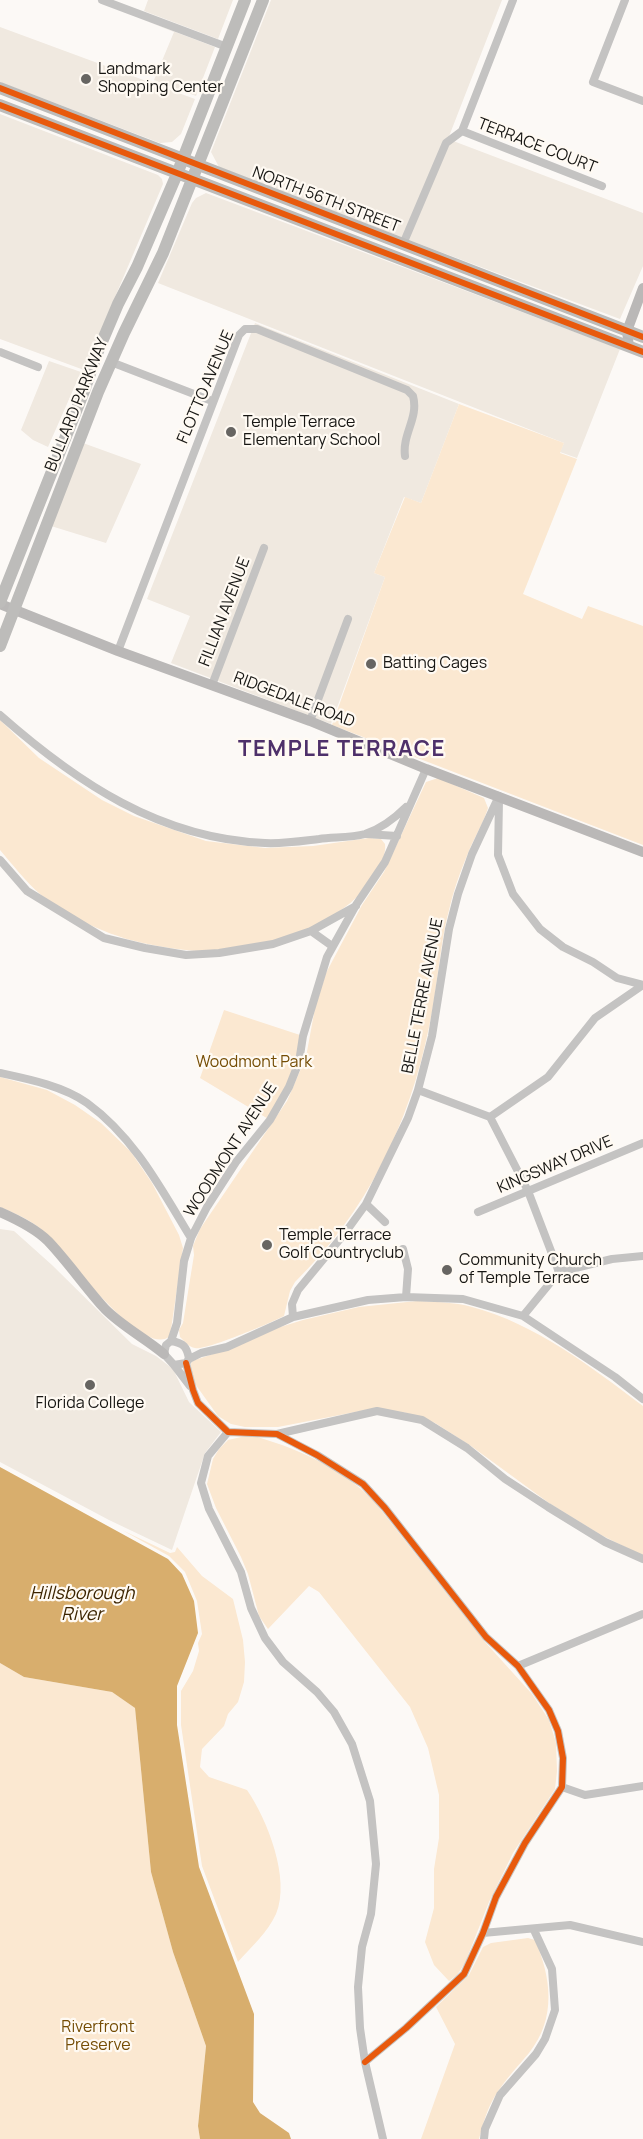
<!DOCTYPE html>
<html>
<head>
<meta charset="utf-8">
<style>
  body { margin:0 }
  canvas { display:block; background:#fcf9f6 }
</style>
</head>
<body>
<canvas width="643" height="2139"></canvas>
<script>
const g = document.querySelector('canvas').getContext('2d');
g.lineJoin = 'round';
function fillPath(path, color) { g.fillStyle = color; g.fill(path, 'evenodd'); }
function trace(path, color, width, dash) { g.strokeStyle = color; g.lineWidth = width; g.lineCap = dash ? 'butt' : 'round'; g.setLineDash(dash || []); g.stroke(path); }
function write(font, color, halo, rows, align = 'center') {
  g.font = font + ' Manrope,sans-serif'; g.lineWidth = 4.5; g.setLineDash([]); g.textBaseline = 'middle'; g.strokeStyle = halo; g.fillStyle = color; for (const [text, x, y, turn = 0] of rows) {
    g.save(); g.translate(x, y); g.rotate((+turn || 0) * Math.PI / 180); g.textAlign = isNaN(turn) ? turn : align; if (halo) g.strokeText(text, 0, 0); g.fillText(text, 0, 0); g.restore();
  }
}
const built = new Path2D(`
  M148 0H233L218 39 144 11Z
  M271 0H502L448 139 643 213V266L620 319 422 245 219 167 211 152Z
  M141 19 215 47 196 96 154 80 174 32Z
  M0 27 195 99 181 134 172 142 160 143 0 82Z
  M0 114 158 175 162 179 163 184 84 370 0 339Z
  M206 193 620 349 577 458 560 452 564 443 158 283 192 203 196 198Z
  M255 323 459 404 421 503 404 497 374 573 385 577 331 724 171 663 190 616 147 599Z
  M49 361 81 372 48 447 33 440 21 430Z
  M83 443 141 464 106 543 51 526Z
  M0 1229 14 1231 52 1265 132 1344 156 1356 173 1369 189 1402 221 1432 205 1453 172 1550 109 1520 0 1462Z`);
const green = new Path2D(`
  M459 404 564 443 560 453 577 459 523 594 582 619 588 606 643 626V845L332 725 385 577 374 573 405 497 421 503Z
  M0 720 39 758 102 800 134 816 206 841 265 848 313 846 369 838 381 839 385 844C387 858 374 877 365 888 332 929 261 949 209 951 185 952 139 944 115 935 91 927 59 910 40 894 25 881 13 865 0 850Z
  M438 778 484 798 488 808C484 821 477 833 471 846 463 865 455 885 450 906 439 946 438 987 429 1027 409 1125 367 1211 295 1282L290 1291 284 1316C273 1322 205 1351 195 1348 189 1347 184 1341 180 1337L179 1330 183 1323 194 1255 193 1246 200 1229 287 1101 306 1057 315 1008 326 973 362 905 384 872 426 782Z
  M224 1010 303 1036 299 1062 270 1120 200 1078Z
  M0 1077 47 1090 75 1105 101 1123 131 1152 152 1183 179 1235 183 1248 170 1336C142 1361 60 1245 41 1229 29 1219 14 1213 0 1207Z
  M417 1301C435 1302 454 1302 472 1307 536 1324 591 1367 643 1406V1556L601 1535 549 1503 471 1446 435 1423 407 1413 376 1408 278 1427H245L231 1424 218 1416 193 1381 189 1370 192 1361 210 1355 274 1329 303 1320 359 1307Z
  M250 1435C295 1447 340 1467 373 1500L485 1642 532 1694 549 1720 556 1743 557 1771 555 1789 513 1853 489 1902 465 1963 457 1975 449 1981 434 1965 425 1942 434 1908V1869L439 1838V1795L428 1748 410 1707 319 1592 309 1586 268 1629 259 1616 248 1574 241 1557 216 1508 207 1484 213 1459 219 1449 228 1440Z
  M122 1530 170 1553 175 1552 177 1547 202 1576 233 1599 243 1640 245 1662 244 1682 238 1702 228 1714 224 1726 202 1749 200 1767 209 1777 247 1790C267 1819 291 1879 276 1914 268 1932 251 1947 238 1962L202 1866 181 1725V1691L193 1671 199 1651 198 1643 202 1634 197 1601 185 1572 169 1556Z
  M0 1663 24 1677 112 1692 135 1708 151 1872 173 1952 206 2046 198 2126 200 2139H0Z
  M528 1938 535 1940C551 1977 557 2018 529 2053 517 2067 505 2080 495 2096 487 2109 483 2124 479 2139H421L455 2044 436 2007 469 1975 483 1947 491 1943Z`);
const water = new Path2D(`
  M0 1467 168 1559 182 1574 194 1601 198 1633 177 1686V1725L199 1867 254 2014 253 2102 260 2113 289 2133 291 2139H200L198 2126 206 2046 173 1952 151 1872 135 1708 112 1692 24 1677 0 1663Z`);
const street = new Path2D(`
  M102 0 227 47
  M625 0 593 82 643 101
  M462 131 602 186
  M403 244 446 143 462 131 513 0
  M0 352 38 367
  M111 362 212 401
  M118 651 239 335 245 329H257L407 390 413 396C419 418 402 434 405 456
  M212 685 264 548
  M0 715C76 782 160 839 265 843 283 844 302 841 319 839 333 837 351 838 365 834 380 829 395 818 406 807
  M310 721 348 619
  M499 800 498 855 513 894 540 929 563 947 593 962 617 978 643 985
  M366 834 397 836
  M0 860 27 891 104 938 145 948 186 955 219 953 273 944 311 931 356 906
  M311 931 332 946
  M0 1073C28 1079 63 1086 87 1103 135 1138 161 1189 191 1238
  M418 1090 490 1117 548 1077 595 1018 643 985
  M490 1117 528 1191 559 1272 523 1316
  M366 1204 385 1222
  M478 1212 643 1143
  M403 1249 408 1269 406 1297
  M559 1272 612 1259 643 1256
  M293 1317 292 1304 298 1290 345 1233 366 1204 408 1118 418 1090 432 1036 449 929 458 894 472 854 499 796
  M171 1341 177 1323 184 1261 191 1238 207 1207 236 1162 270 1120 289 1087 299 1062 303 1036 327 957 356 905 385 862 426 769
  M189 1359C187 1347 184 1343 171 1341L166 1345 164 1354 174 1365 186 1363 189 1359 201 1353 227 1347 293 1317 368 1300 406 1297 463 1299 523 1316 615 1377 643 1399
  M186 1363 193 1390 198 1403 228 1432 277 1434 317 1455 363 1484 385 1508 486 1637 518 1666 549 1710 558 1731 563 1758 562 1787 525 1843 496 1897 483 1933 464 1974 406 2028 365 2062
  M174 1365 190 1386
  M228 1432 208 1456 201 1483 209 1509 241 1572 251 1608 265 1638 283 1662 317 1692 334 1712 352 1744 370 1801 376 1864 371 1914 362 1947 358 1987 360 2028 365 2062 383 2139
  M277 1434 377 1411 422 1420 467 1448 505 1479 548 1507 605 1542 643 1559
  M518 1666 643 1614
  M562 1787 585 1795 643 1786
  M483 1933 570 1925 643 1942
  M484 2139 485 2129 500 2095 536 2054 545 2039 555 2010 552 1969 534 1930`);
const secondary = new Path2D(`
  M629 347 627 331 643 288
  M0 604 118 651 310 721 426 769 643 852
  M0 1212C16 1219 35 1228 48 1241 68 1262 85 1287 105 1309 123 1327 145 1338 164 1354`);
const primary = new Path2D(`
  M0 88 643 337
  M0 105 643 352
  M0 602 84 391 96 356 118 304 137 267 177 174 245 0
  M0 646 98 392 124 333 163 253 263 0`);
const cycleway = new Path2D(`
  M0 88 643 337
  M0 105 643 352
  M186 1363 193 1390 198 1403 228 1432 277 1434 317 1455 363 1484 385 1508 486 1637 518 1666 549 1710 558 1731 563 1758 562 1787 525 1843 496 1897 483 1933 464 1974 406 2028 365 2062`);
const markers = [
  [86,79,6,"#676562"],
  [231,432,6,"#676562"],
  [371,664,6,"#676562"],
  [267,1245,6,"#676562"],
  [447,1270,6,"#676562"],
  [90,1385,6,"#676562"]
];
const poiNames = [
  ["Landmark",98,70],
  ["Shopping Center",98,88],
  ["Temple Terrace",243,423],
  ["Elementary School",243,441],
  ["Batting Cages",383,664],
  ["Temple Terrace",279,1236],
  ["Golf Countryclub",279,1254],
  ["Community Church",459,1261],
  ["of Temple Terrace",459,1279],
  ["Florida College",90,1404,"center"]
];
const streetNames = [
  ["TERRACE COURT",537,146,21],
  ["NORTH 56TH STREET",326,200,21],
  ["FLOTTO AVENUE",206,387,-67],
  ["BULLARD PARKWAY",77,405,-68],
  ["FILLIAN AVENUE",225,612,-69],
  ["RIDGEDALE ROAD",294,700,21],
  ["BELLE TERRE AVENUE",423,996,-79],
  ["WOODMONT AVENUE",231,1150,-57],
  ["KINGSWAY DRIVE",555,1165,-23]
];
const parkNames = [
  ["Woodmont Park",254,1063],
  ["Riverfront",98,2028],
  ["Preserve",98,2046]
];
const waterNames = [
  ["Hillsborough",82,1594],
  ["River",82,1615]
];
const districtNames = [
  ["TEMPLE TERRACE",342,750]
];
fillPath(built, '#f0e9e0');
fillPath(green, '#fbe8d1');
fillPath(water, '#d8ae6d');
trace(street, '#c4c3c2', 8);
trace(secondary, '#bab8b7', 10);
trace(primary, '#bdbcba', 12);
trace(cycleway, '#e8590c', 6);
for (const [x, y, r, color] of markers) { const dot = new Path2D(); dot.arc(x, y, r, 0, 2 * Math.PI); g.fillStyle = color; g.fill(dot); trace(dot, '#fffaf3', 2); }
write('16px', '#171613', '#fffaf3', poiNames, 'left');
write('16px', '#171613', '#fffaf3', streetNames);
write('16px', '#754d05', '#fffaf3', parkNames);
write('italic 18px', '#3c2400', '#fffaf3', waterNames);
g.letterSpacing = '1.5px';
write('bold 22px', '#4e306a', '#fffaf3', districtNames);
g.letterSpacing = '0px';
</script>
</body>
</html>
